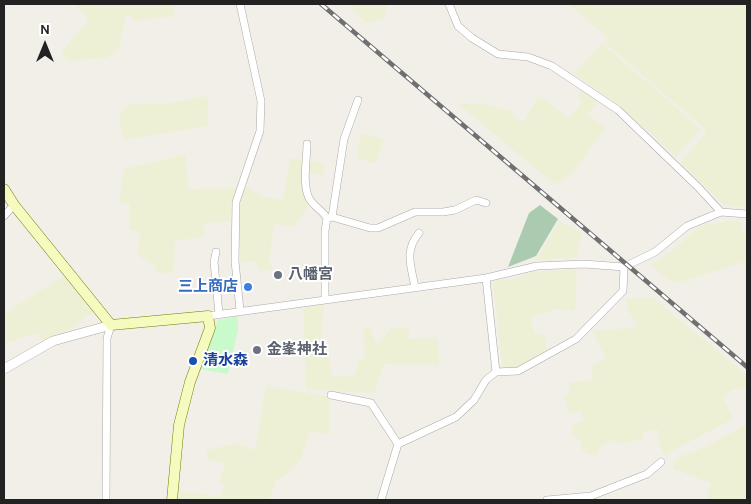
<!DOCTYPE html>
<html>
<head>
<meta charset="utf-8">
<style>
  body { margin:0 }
  #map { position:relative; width:751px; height:504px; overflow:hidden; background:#f2efe9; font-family:Karla,sans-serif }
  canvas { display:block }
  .frame { position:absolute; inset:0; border:5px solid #222; pointer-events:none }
  .north { position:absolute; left:20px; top:20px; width:50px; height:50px; -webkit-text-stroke:4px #fff; paint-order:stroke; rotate:0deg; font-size:14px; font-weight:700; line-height:20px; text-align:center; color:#222 }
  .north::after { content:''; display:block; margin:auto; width:18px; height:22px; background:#222; clip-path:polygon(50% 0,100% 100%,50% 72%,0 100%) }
</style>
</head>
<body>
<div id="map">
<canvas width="751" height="504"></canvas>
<div class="frame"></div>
<div class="north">N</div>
</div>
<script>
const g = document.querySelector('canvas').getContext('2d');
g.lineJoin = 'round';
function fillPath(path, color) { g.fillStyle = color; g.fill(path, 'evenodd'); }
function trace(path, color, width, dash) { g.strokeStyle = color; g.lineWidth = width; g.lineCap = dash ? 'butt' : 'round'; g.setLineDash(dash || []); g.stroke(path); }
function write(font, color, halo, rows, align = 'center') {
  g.font = font + ' Karla,"Noto Sans JP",sans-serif'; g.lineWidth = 4; g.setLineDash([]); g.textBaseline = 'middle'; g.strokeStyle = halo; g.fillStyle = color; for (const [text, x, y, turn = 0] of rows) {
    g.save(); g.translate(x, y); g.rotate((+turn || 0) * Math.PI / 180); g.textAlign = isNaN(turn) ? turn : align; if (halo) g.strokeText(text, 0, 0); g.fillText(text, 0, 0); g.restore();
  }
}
const farmland = new Path2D(`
  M74 4H175L173 16 133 21 131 16 126 15 118 51 106 58 68 61 61 52 89 20Z
  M348 4H387L384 19 366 23Z
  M568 4H747V207L725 206 680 163 707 131 604 42 607 37Z
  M602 43 701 129 676 157 619 105 574 74Z
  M582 89 598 100 588 115 606 127 573 173 555 185 457 103 483 104 513 111V116L524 122 538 96 570 118 582 101 578 97Z
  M208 96V126L123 140 119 114 130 104H165Z
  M362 133 384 139 375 164 356 158Z
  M186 154 188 189 236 188 230 222 204 223 203 237 175 241 173 272 157 274 155 265 138 256 140 231 129 230 130 205 119 202 124 169Z
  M290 158 325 163 324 175 305 174 309 203 303 215 293 227 274 224 269 262 273 269 259 270 255 261 240 262 239 203 244 186 262 196 283 200Z
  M739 219 747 240V261L678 283 668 280 651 265 669 253 700 226Z
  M559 221 582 233 577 257 536 260Z
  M577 269 575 311 555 309 530 318 535 334 545 335 547 350 518 368 503 369 493 284 495 280 513 279 531 272Z
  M66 274 95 311 69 330 42 342 36 333 4 344V314Z
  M652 297 747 375V388L733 389 723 396 733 419 664 455 658 440 659 431 656 429 643 433V439L621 444 613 440 601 446 597 455H591L582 451 580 440 573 436 572 426 584 420 580 411 569 414 564 396 570 394 568 383 594 379 590 366 606 359 592 331 638 327 628 310 626 299Z
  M324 305 320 348 329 352 332 377 355 375 359 361 365 357 363 327H370L377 345 391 328 410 327 408 339 438 337 439 365 384 364 374 393 306 389 303 307Z
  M266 386 329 396V435L310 431 301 459 285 476 277 479 269 500H177V492L202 493 219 498 225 484 219 482 225 463 210 461 206 453 207 450 238 443 255 450Z
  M747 424V500H706L710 483 674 469 675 459 707 446Z`);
const cemetery = new Path2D(`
  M540 205 558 219 536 256 508 267 529 213Z`);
const park = new Path2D(`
  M238 316V330L228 374 200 369 218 320Z`);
const minor = new Path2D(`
  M449 4 458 26 472 38 498 54 528 57 552 66 618 110 698 187 721 212
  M307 144C307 159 302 184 309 198 313 206 322 210 327 218
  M4 216 14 205
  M332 217 344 139 358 100
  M216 252 214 262 219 314
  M486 278 496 372
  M415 287C411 266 404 251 419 233
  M325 299V231L327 218 332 217 370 228H378L415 212H443L455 210 476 200 486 203
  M240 310 235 261 236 202 260 131 261 101 240 4
  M208 316 486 278 537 266 584 264 624 267 655 252 687 226 721 212 747 214
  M331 395 371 403 398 444
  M106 500 107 338 111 325
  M381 500 398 444 456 417 474 400 486 380 496 372 518 371 576 339 623 291 624 267
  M547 500 591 496 647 474 661 462`);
const tertiary = new Path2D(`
  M4 369 53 341 111 325`);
const secondary = new Path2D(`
  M4 189 14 205 111 325 208 316 210 328 190 382 179 425 172 500`);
const rail = new Path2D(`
  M321 4 747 367`);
const markers = [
  [278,275,5,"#6b7280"],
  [248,287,5,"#3f7fe0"],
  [257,350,5,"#6b7280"],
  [193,361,5,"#1a4fb4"]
];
const worshipNames = [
  ["八幡宮",288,275],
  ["金峯神社",267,350]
];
const shopNames = [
  ["三上商店",238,287]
];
const transitNames = [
  ["清水森",203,361]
];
fillPath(farmland, '#eef0d5');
fillPath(cemetery, '#aacbaf');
fillPath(park, '#c8facc');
trace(minor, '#a9a9a9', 8);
trace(tertiary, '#a9a9a9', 10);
trace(secondary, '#707d05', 11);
trace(minor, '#fff', 7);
trace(tertiary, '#fff', 9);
trace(secondary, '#f7fabf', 10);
trace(rail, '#707070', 4.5);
trace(rail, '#fff', 2.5, [8]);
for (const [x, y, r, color] of markers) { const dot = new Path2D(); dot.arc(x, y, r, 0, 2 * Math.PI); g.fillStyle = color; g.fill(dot); trace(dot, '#fff', 2); }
write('bold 15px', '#5b616d', '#fff', worshipNames, 'left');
write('bold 15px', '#366cbe', '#fff', shopNames, 'right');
write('bold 15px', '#164399', '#fff', transitNames, 'left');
</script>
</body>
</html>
